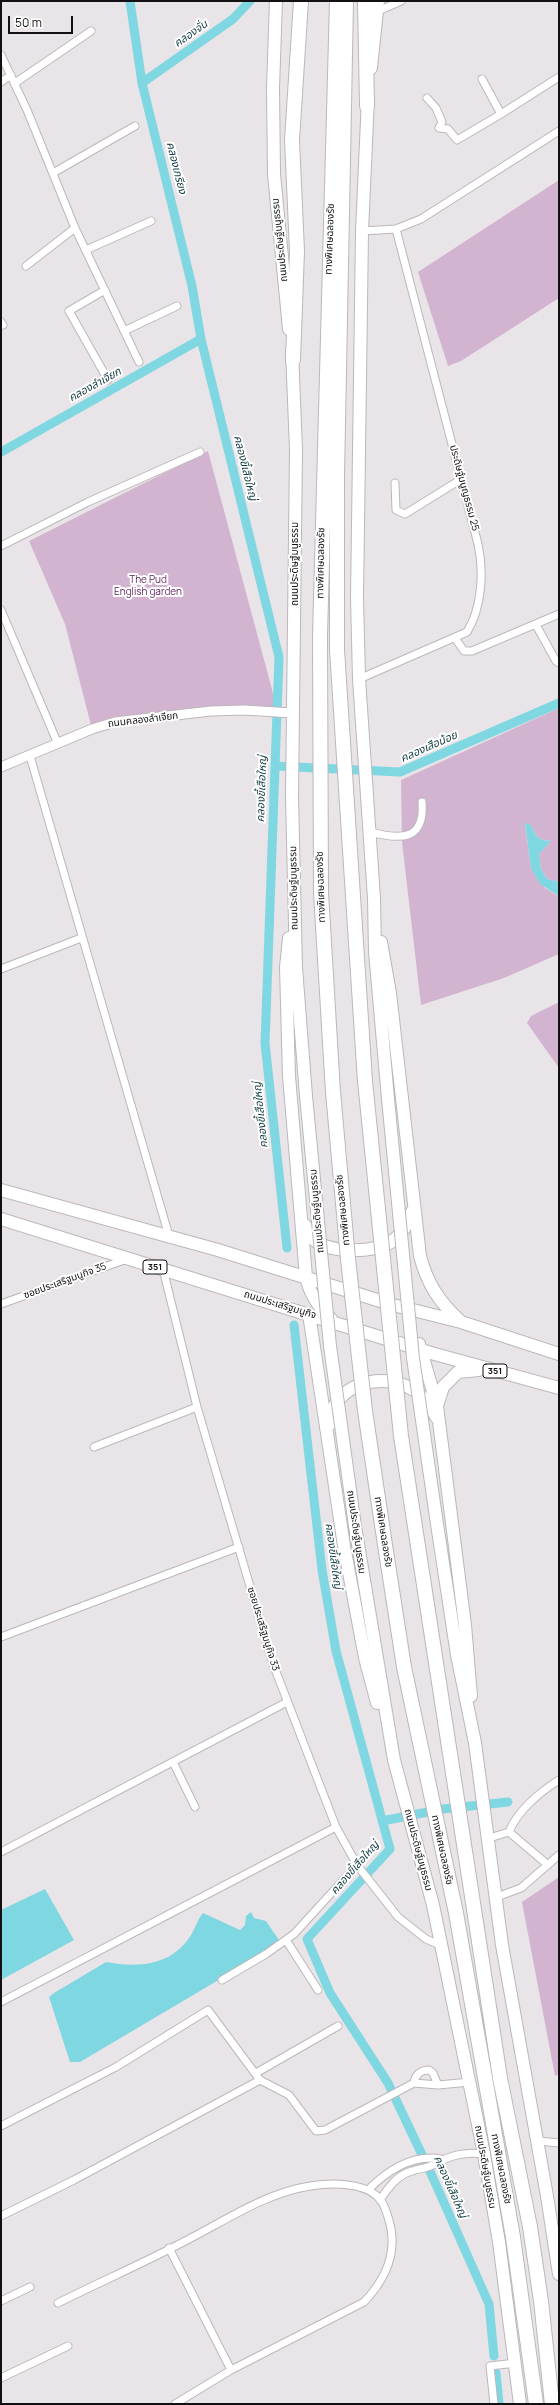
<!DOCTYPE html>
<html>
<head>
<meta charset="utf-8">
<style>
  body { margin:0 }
  #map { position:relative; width:560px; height:2405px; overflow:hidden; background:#e9e4e8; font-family:Manrope,sans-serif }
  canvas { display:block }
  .frame { position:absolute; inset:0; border:2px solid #121012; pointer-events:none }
  .scale { position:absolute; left:8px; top:16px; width:65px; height:18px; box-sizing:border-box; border:2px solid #121012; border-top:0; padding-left:5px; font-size:12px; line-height:14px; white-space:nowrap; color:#121012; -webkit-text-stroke:3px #fff; paint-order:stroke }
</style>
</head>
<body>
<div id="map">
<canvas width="560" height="2405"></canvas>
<div class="frame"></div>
<div class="scale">50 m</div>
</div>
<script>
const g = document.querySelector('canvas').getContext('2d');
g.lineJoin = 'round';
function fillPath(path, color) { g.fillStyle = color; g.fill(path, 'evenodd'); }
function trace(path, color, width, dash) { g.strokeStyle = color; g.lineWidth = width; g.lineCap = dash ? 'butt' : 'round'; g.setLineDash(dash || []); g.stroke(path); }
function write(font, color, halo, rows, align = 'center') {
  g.font = font + ' Manrope,"Noto Sans Thai",sans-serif'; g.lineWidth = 4; g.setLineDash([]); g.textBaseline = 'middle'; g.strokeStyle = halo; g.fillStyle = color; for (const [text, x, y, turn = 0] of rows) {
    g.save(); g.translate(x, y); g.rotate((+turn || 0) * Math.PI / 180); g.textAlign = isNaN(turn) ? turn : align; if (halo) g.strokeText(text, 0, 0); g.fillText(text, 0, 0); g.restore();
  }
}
const green = new Path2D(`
  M559 180V298L461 361 448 366 418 272Z
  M208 451 277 708 92 729 65 624 29 541Z
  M559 708V882L547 879 541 869 539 854 551 841C538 840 536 837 531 825L525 824 531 868 545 888 559 896V954L504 978 421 1005 402 842 401 780Z
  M559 1002V1068L527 1023 531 1016Z
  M559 1877V2074L555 2076 522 1902Z`);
const water = new Path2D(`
  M525 823 531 825C536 837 538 840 551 841L539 854 541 869 547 879 559 882V896L540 884 531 868Z
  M45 1889 74 1940 1 1980V1910Z
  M251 1912 254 1918 266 1921 281 1943 80 2062H70L49 1997 54 1993 106 1962C138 1968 172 1966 191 1935 196 1927 197 1920 203 1913L240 1930 245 1925 246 1916Z`);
const canal = new Path2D(`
  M130 1 142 83 192 286 201 339 279 657 265 1043 287 1248
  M142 83 233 19 250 1
  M1 452 201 339
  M275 766 400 772 559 703
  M294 1325 322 1570 336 1651 390 1849 307 1939 330 1993 388 2083 433 2178 489 2304 494 2356
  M382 1821 443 1809 508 1802
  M496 2373 499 2404`);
const minor = new Path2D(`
  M378 11 401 1
  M1 55 27 110 75 228 139 362
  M1 82 11 75
  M15 83 91 31
  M427 98 436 108 442 122 439 128 448 129 457 140 501 114 482 79
  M501 114 559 77
  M53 173 135 126
  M362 231 396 229 421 219 559 131
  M86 250 151 221
  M26 266 75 228
  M105 290 69 311 108 380
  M1 322 3 325
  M124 331 177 306
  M395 483 396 510 405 514 460 480
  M1 546 88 502 200 452
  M1 610 58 744
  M536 625 556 661 559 663
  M455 638 464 651H472L559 614
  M359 679 467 632C482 608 484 571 478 544L396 229
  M30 756 169 1236
  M370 832C401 840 425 841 422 802
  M1 969 81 938
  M163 1269 197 1407 273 1664 336 1827 357 1865 398 1917 426 1939 442 1946
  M1 1304 127 1259
  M94 1447 197 1407
  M1 1637 239 1547
  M173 1762 195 1807
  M509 1832 548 1865
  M486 1839 509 1832C517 1811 540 1792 559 1780
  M1 1852 287 1702
  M494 1898 521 1888 559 1855
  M286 1940 318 1990
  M222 1980 266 1954 294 1934 357 1865
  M1 2002 336 1827
  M256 2073 338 2026
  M414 2083C415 2075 421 2070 429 2070L433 2073 438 2085
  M1 2126 116 2067 208 2010 260 2080 289 2095 316 2131 325 2130 414 2083 438 2085 470 2082
  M538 2141 559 2143
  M368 2190C388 2170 412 2154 441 2159
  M380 2200C388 2188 397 2175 412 2171 418 2169 427 2168 433 2165 449 2156 464 2151 484 2154
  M1 2216 74 2180 260 2080
  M169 2248 231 2370
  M1 2301 30 2287
  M58 2303C102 2281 146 2262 189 2239 228 2219 266 2193 310 2186 330 2183 361 2182 377 2196 383 2201 386 2210 388 2217 399 2250 386 2279 364 2302L231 2370 175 2404
  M1 2378 68 2346
  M494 2404 490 2366 516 2363`);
const tertiary = new Path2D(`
  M1 767 92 729 115 722 211 711 244 710 293 713`);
const primary = new Path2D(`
  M276 1 273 88 274 174 289 329
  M371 68 378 1
  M368 98 362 231 357 598 359 679 374 898 375 952 388 1099
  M292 351 296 450 292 797 296 968 306 1096
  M289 938 286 967 289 1076 306 1277C310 1294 318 1307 331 1319
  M381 942 390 993 420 1256C427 1283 439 1302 460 1321
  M1 1190 218 1250 393 1305 461 1322 559 1354
  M1 1219 431 1353 559 1388
  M305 1225C307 1230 309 1235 313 1239 328 1254 379 1254 395 1239 405 1231 408 1221 413 1210
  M309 1314 344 1546 365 1658 377 1703
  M419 1344 437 1405
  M329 1425C332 1384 381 1370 414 1390 424 1396 431 1408 437 1418
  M437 1524 457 1655 475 1743 502 1945 547 2196 559 2274
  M355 1526 394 1760 433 1905 484 2154 499 2242 520 2404
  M471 1696 465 1625 437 1406 443 1387 458 1372 479 1370`);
const motorway = new Path2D(`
  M365 1 367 106
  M293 360 297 251 292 140 301 1`);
const primaryBridge = new Path2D(`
  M306 1096 330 1346 355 1526
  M388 1099 413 1358 437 1524`);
const motorwayBridge = new Path2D(`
  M337 1 320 636 321 893 333 1092 348 1259 365 1411 385 1545 404 1667 456 1913 513 2237 536 2404
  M346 1 337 476V650L365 1081 401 1436 500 2078 530 2227 541 2301 552 2404`);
const shields = [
  [155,1267,24],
  [495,1371,24]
];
const shieldNames = [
  ["351",155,1267],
  ["351",495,1371]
];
const streetNames = [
  ["ทางพิเศษฉลองรัช",330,239,-88],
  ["ถนนประดิษฐ์มนูธรรม",280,240,-96],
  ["ประดิษฐ์มนูญธรรม 25",464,488,75],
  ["ทางพิเศษฉลองรัช",321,563,-89],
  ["ถนนประดิษฐ์มนูธรรม",295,564,-90],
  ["ถนนคลองลำเจียก",143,720,-7],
  ["ทางพิเศษฉลองรัช",321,887,-92],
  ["ถนนประดิษฐ์มนูธรรม",294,888,-91],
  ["ทางพิเศษฉลองรัช",343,1210,-96],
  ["ถนนประดิษฐ์มนูธรรม",317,1211,-95],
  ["ซอยประเสริฐมนูกิจ 35",65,1281,-20],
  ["ถนนประเสริฐมนูกิจ",280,1305,17],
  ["ถนนประดิษฐ์มนูธรรม",356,1532,82],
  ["ทางพิเศษฉลองรัช",383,1532,81],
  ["ซอยประเสริฐมนูกิจ 33",263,1629,73],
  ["ถนนประดิษฐ์มนูธรรม",418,1850,75],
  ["ทางพิเศษฉลองรัช",442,1850,78],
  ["ถนนประดิษฐ์มนูธรรม",485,2167,80],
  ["ทางพิเศษฉลองรัช",501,2169,79]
];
const parkNames = [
  ["The Pud",148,580],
  ["English garden",148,592]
];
const waterNames = [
  ["คลองจั่น",191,34,-35],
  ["คลองเกรียง",176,168,76],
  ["คลองลำเจียก",95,385,-29],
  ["คลองขี้เสือใหญ่",245,468,76],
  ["คลองเสือน้อย",429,747,-24],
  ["คลองขี้เสือใหญ่",262,789,-88],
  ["คลองขี้เสือใหญ่",261,1115,-96],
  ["คลองขี้เสือใหญ่",333,1556,82],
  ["คลองขี้เสือใหญ่",355,1868,-49],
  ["คลองขี้เสือใหญ่",450,2187,66]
];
fillPath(green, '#d3b4d0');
fillPath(water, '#7fd7e2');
trace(canal, '#7fd7e2', 9);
trace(minor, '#bbb7bb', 9);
trace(tertiary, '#bbb7bb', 11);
trace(primary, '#bbb7bb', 14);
trace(motorway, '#bbb7bb', 16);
trace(minor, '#fff', 7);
trace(tertiary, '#fff', 9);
trace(primary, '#fff', 12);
trace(motorway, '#fff', 14);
trace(primaryBridge, '#bbb7bb', 14, []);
trace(motorwayBridge, '#bbb7bb', 16, []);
trace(primaryBridge, '#fff', 12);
trace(motorwayBridge, '#fff', 14);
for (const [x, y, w] of shields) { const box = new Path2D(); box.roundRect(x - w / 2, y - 7, w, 14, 3); g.fillStyle = '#fff'; g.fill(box); trace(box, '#121012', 1); }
write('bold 9px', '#121012', null, shieldNames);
write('10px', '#121012', '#fff', streetNames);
write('10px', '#60245d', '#fff', parkNames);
write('italic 11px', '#113b40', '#fff', waterNames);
</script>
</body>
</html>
